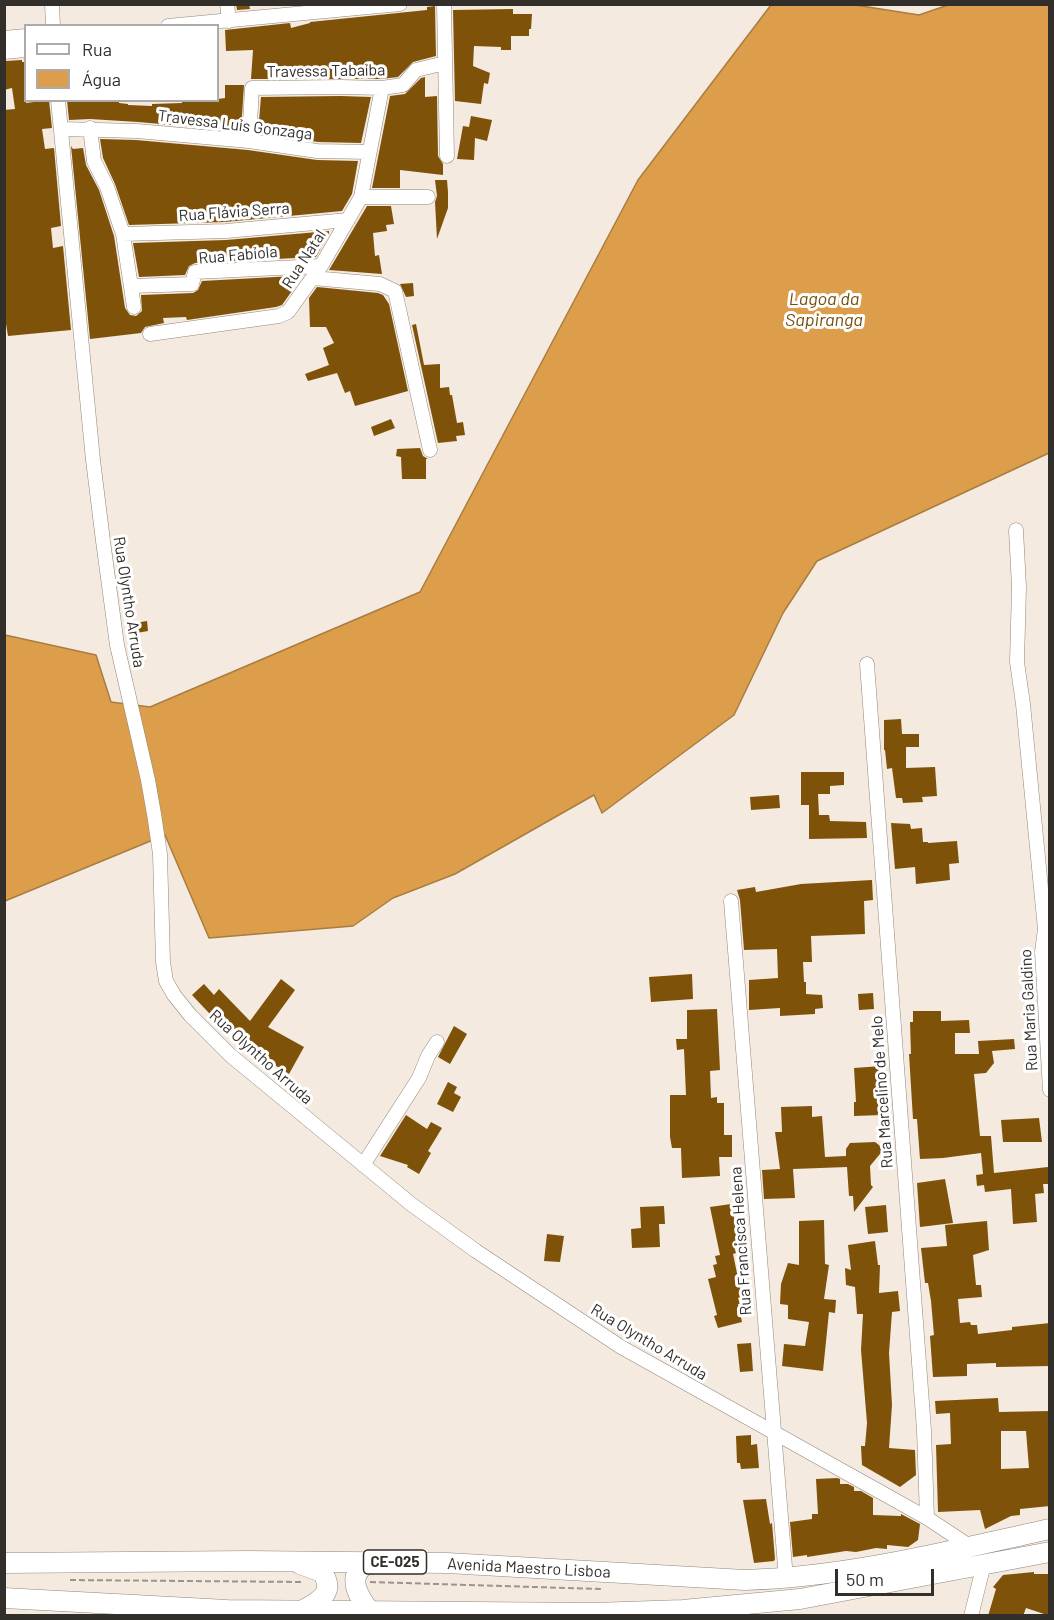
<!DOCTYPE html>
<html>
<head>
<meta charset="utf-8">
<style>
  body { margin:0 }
  #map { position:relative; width:1054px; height:1620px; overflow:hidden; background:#f4eadf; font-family:Barlow,sans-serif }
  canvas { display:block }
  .frame { position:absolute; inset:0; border:6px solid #322e2a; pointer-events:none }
  .legend { position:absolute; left:24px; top:24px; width:195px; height:78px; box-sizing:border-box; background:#fff; border:2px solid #adabaa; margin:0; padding:8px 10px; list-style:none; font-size:18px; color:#322e2a }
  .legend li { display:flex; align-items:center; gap:12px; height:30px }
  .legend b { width:30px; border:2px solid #adabaa }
  .scale { position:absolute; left:835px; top:1569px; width:99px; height:27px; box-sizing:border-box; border:3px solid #322e2a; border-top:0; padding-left:8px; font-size:18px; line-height:21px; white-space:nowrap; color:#322e2a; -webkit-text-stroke:4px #fff; paint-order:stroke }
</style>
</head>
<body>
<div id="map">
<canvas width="1054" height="1620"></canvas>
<div class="frame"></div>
<ul class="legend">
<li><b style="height:8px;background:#fff"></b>Rua</li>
<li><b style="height:16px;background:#dc9e4b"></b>Água</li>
</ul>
<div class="scale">50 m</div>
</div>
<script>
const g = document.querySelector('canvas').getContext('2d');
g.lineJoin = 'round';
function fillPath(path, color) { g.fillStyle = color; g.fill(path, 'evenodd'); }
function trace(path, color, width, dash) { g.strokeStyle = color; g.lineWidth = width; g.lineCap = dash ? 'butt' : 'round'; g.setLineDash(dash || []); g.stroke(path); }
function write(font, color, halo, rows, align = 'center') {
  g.font = font + ' Barlow,sans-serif'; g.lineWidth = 6; g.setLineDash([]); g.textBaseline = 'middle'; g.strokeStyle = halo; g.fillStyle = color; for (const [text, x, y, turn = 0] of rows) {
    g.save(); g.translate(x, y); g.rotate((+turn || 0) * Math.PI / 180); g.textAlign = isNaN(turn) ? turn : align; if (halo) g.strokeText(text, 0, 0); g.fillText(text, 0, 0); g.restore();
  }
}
const water = new Path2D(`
  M771 5H855L919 15 948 5H1049V453L817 561 783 613 734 715 602 813 594 795 455 874 393 898 353 926 209 938 165 835 5 901V635L96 655 111 702 150 707 420 592 638 180Z`);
const building = new Path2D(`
  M236 4H249L250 9 237 10Z
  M435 6 436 56 413 62 398 77 381 79H251L253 50 226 51 225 30 290 23 291 28 310 23V22L427 10V7Z
  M513 9V14H532L531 29H529V36H511V50H501V47L474 46 473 66 490 73 488 84 484 83 481 104 455 101 453 10Z
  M22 60V62H26V103L49 100 52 128 42 129 45 149 54 148 61 226 51 228 53 248 63 246 71 330 8 336 4 312V110L15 109 12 88 4 90V63L6 61Z
  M425 77V97L437 96 438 156 443 164V175L400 170V188H372L390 96 405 94 421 78Z
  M225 85H244L241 131 138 122 90 119 69 120 67 100H119V103L128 104V105L152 106V104L182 103V100H218V99L225 98Z
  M341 96 371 97 361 143 318 142 258 133 261 97Z
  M471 116 492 120 487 141 475 138 474 160 457 159 463 126 469 127Z
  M100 139 136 140 248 150 317 160 358 161 352 194 342 211 225 222 129 225 115 184 103 158Z
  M71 146 73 149 83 148 86 165 99 190 114 236 125 308 130 315 136 316 142 311 141 295 193 293 198 290 202 281 294 276V288L282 305 276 307 187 320 186 317 163 318 164 323 145 327 141 333 90 339Z
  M435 180H447L448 192V208L437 239 435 202 437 196Z
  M367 206H391L394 224 386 225 387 231 373 233 375 256 379 255 382 274 329 270Z
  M329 231V234L316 257 195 263 189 266 185 275 139 277 133 243 226 240Z
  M413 283 414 296 406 297 400 284Z
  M317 287 378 293 383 295 389 304 408 391 355 406 350 391 345 393 337 373 308 381 305 374 329 365 323 348 334 343 326 327H310L309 298Z
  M416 324 424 365 440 364V388L449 387 450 395H452L457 423 463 422 465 435 456 436 457 441 438 443 412 325Z
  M391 419 395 428 374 436 371 427Z
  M420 448 423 456 428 459H426V479H402L401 457 396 456 397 449Z
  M147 621 148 631 131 634 129 624Z
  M901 719 902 734H919V747H906V768L935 767 937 796 922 797 923 802 903 803 902 798H896L892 768 887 769 885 750H884V720Z
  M801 772H844V785L830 786V794H818L819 815H829L830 821 866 822 867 838 809 839V805H801Z
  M779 795 780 808 751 810 750 797Z
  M891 823 910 824 911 829 922 828 923 842H928V843L957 841 959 863 949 864 950 880 916 884 915 867 895 869Z
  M872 880 873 900 864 901 865 934 811 936 812 962H803L804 982H806V994L822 995 823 1008 815 1009V1014L780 1016V1008L749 1010V980L778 978 777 949 744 950 740 900 737 890 755 887 756 892 801 884Z
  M692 974 693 999 651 1002 649 977Z
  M281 979 295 990 268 1027 304 1047 289 1074 260 1056 255 1062 192 995 204 984 214 995 219 989 250 1021Z
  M873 993 874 1009 859 1010 858 994Z
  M717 1009 720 1070 710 1071 711 1098 717 1097V1103H724V1135H732V1157H719L720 1176 682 1178 681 1148H672L670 1137V1095H686L684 1049 677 1050 676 1039H687V1010Z
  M913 1011H941V1021L969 1020 970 1033H955V1054H979L978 1041 1014 1039 1015 1049 992 1051 994 1063 986 1073 974 1074 980 1136H991L994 1173 1048 1167 1049 1184H1043L1044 1193 1035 1194 1037 1222 1013 1224 1011 1189 985 1192 984 1185 977 1186 976 1175 983 1174 981 1153 943 1158 920 1159 917 1119H913L909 1054H911L910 1022H913Z
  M454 1026 467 1034 450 1064 438 1057Z
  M882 1066 884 1095H881L882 1115 854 1116V1102H856L854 1068Z
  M448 1082 457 1087 454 1093 461 1097 453 1112 437 1104Z
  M812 1106V1117L822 1116 825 1157 846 1156V1149L850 1143 875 1142 884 1149 870 1166 871 1185 873 1187 854 1212 853 1196H849L847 1167 793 1169 795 1198 764 1199 762 1170 780 1169 775 1132H782L781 1107Z
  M406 1115 427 1129 431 1122 442 1128 428 1151 431 1153 419 1174 407 1167 408 1165 380 1156Z
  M1039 1118 1042 1142H1003L1001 1120Z
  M945 1179 953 1223 920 1227 917 1183Z
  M731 1204 740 1245 734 1246 736 1253 733 1254 742 1297 738 1298 740 1304H738L742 1322 718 1328 714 1316 717 1315 708 1279 716 1277 713 1265 717 1264 715 1256 720 1255 710 1207Z
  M886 1205 888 1232 868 1234 865 1207Z
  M664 1206 665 1224H659L660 1247 632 1248 631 1229 641 1228 640 1207Z
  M824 1220 825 1264 829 1265 824 1299 836 1300 835 1313 829 1312 823 1371 782 1366 784 1344 805 1346 809 1322 788 1319V1305L780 1304 781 1284 788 1263 799 1265V1221Z
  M987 1221 989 1250 973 1255 976 1285H981L982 1297 958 1299 960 1323 970 1322 971 1325H977L978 1334 1012 1330V1327L1050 1323V1366L996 1367V1363L967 1364V1376L933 1377 930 1336 934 1335 931 1301 928 1283H925L921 1248 947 1246 945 1225Z
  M547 1234 564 1236 560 1262 544 1261Z
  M875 1241 878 1265H880L879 1293 898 1291 900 1311 892 1312 889 1353 892 1405 889 1448 915 1450 916 1475 900 1487 862 1465 861 1446H865L867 1423 861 1350 863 1314H857L855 1287 846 1285 845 1268 851 1270 848 1245Z
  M751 1343 753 1371 740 1372 737 1344Z
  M998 1398 999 1412 1050 1411V1506L1020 1509V1515L1011 1516 985 1529 980 1510 938 1512 936 1445 951 1444 950 1413 936 1414 935 1401ZM1001 1431H1026L1029 1468 1001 1469Z
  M751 1435V1445L757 1444 759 1468 741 1469 740 1463H737L736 1436Z
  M837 1478 840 1479V1484H848L854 1487V1491H861L873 1498V1515L901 1516V1514L920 1524 918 1540 908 1547 887 1545V1549L876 1548 856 1552 846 1551 807 1557V1555L793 1557 790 1522 812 1519V1514H818L816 1479Z
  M766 1499 770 1524 772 1523 775 1559 774 1561 754 1563 743 1500Z
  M1034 1572V1574H1050V1616L1026 1608 1023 1616H988L996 1589 993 1587 1003 1575Z`);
const path = new Path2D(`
  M70 1580 302 1582
  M370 1582 601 1589`);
const minor = new Path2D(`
  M52 4 53 26
  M227 4 229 21
  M444 4 447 156
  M168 26 400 4
  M4 38 26 36
  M4 52 26 50
  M58 100 93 460 103 541 117 645 148 780 154 814 160 854 163 962 166 981 174 995 190 1015 230 1055 411 1204 476 1251 621 1347 927 1518 971 1547
  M90 128 94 161 107 187 123 234 134 307
  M61 129 137 131 249 141 317 151 369 152
  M249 141 252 88 341 87 382 88 403 85 416 70 445 63
  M361 197H428
  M123 234 226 231 348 220
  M313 278 380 284 395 291 430 450
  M131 286 192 284 195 272 321 266
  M150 334 279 316 288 312 321 266 361 197 382 88
  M1016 530 1019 587 1017 662 1023 704 1045 929 1042 952 1050 1090
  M867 664 924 1430 927 1518
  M731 901 786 1579
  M363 1165 419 1078 428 1056 437 1042
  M971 1616 984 1564`);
const highway = new Path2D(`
  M4 1563 248 1561 447 1563 745 1580C848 1577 949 1551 1050 1529
  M300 1564 322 1572C335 1591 322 1600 305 1609
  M4 1598 227 1610 594 1613 683 1610 800 1599 1050 1552
  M369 1610C360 1599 346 1577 364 1566 368 1564 375 1563 379 1562`);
const shields = [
  [395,1562,63]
];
const shieldNames = [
  ["CE-025",395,1562]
];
const streetNames = [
  ["Travessa Tabaíba",326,71,-1],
  ["Travessa Luís Gonzaga",235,125,7],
  ["Rua Flávia Serra",234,212,-4],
  ["Rua Fabíola",238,255,-5],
  ["Rua Natal",304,259,-57],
  ["Rua Olyntho Arruda",129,602,81],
  ["Rua Maria Galdino",1029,1010,-93],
  ["Rua Olyntho Arruda",261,1057,42],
  ["Rua Marcelino de Melo",882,1092,-94],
  ["Rua Francisca Helena",741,1241,-94],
  ["Rua Olyntho Arruda",649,1342,31],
  ["Avenida Maestro Lisboa",529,1568,3]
];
const waterNames = [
  ["Lagoa da",824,299],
  ["Sapiranga",824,320]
];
fillPath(water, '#dc9e4b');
trace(water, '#a97c41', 1.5);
fillPath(building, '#7e5209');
trace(minor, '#90877d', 15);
trace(highway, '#90877d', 21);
trace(path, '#9b948c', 2, [6, 3]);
trace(minor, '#fff', 14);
trace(highway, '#fff', 20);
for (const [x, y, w] of shields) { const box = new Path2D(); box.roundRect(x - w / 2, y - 12, w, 24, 4.5); g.fillStyle = '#fff'; g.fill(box); trace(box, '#322e2a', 1.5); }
write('bold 15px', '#322e2a', null, shieldNames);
write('16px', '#322e2a', '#fff', streetNames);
write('italic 18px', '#774e0e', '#fff', waterNames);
</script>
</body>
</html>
